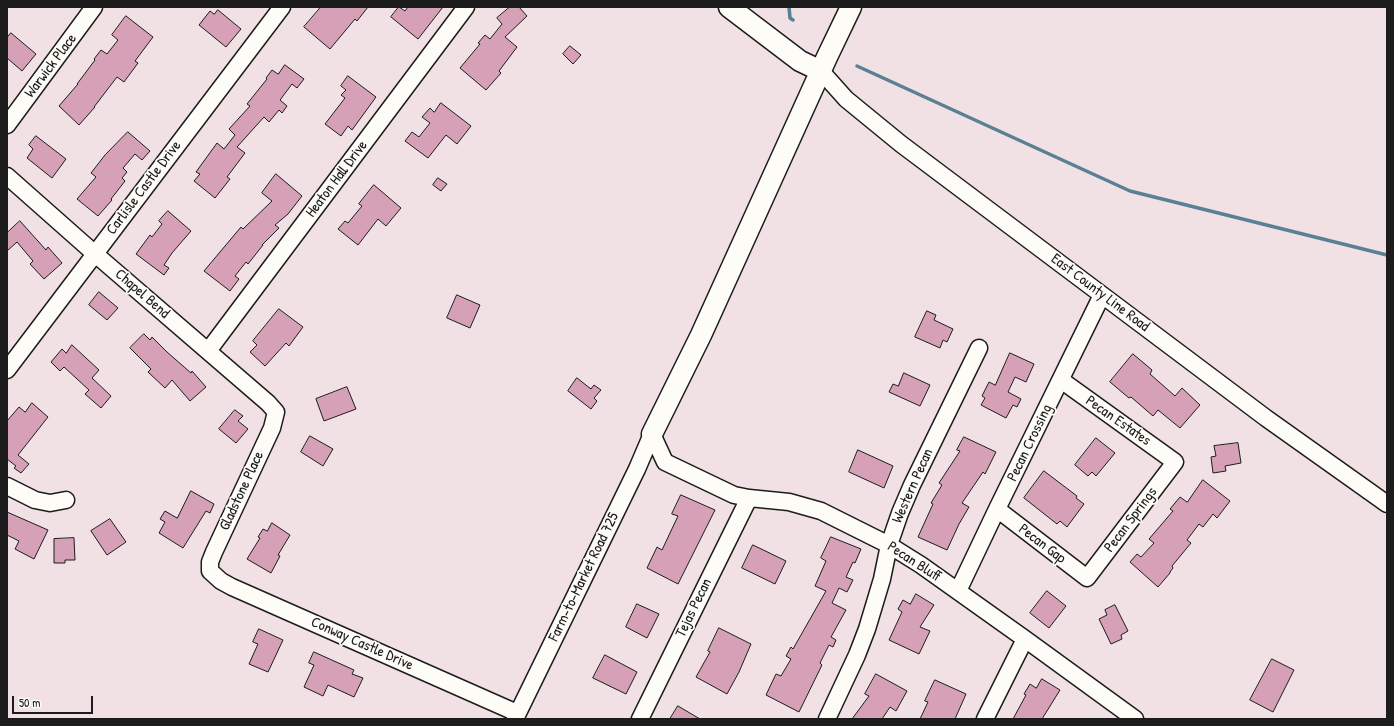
<!DOCTYPE html>
<html>
<head>
<meta charset="utf-8">
<style>
  body { margin:0 }
  #map { position:relative; width:1394px; height:726px; overflow:hidden; background:#f1e1e4; font-family:"Patrick Hand",sans-serif }
  canvas { display:block }
  .frame { position:absolute; inset:0; border:8px solid #1c1c1c; pointer-events:none }
  .scale { position:absolute; left:12px; top:696px; width:81px; height:18px; box-sizing:border-box; border:2px solid #1c1c1c; border-top:0; padding-left:5px; font-size:12px; line-height:14px; white-space:nowrap; color:#1c1c1c; -webkit-text-stroke:3px #fdfcf7; paint-order:stroke }
</style>
</head>
<body>
<div id="map">
<canvas width="1394" height="726"></canvas>
<div class="frame"></div>
<div class="scale">50 m</div>
</div>
<script>
const g = document.querySelector('canvas').getContext('2d');
g.lineJoin = 'round';
function trace(path, color, width, dash) { g.strokeStyle = color; g.lineWidth = width; g.lineCap = dash ? 'butt' : 'round'; g.setLineDash(dash || []); g.stroke(path); }
function fillPath(path, color) { g.fillStyle = color; g.fill(path, 'evenodd'); }
function write(font, color, halo, rows, align = 'center') {
  g.font = font + ' "Patrick Hand",sans-serif'; g.lineWidth = 3.5; g.setLineDash([]); g.textBaseline = 'middle'; g.strokeStyle = halo; g.fillStyle = color; for (const [text, x, y, turn = 0] of rows) {
    g.save(); g.translate(x, y); g.rotate((+turn || 0) * Math.PI / 180); g.textAlign = isNaN(turn) ? turn : align; if (halo) g.strokeText(text, 0, 0); g.fillText(text, 0, 0); g.restore();
  }
}
const stream = new Path2D(`
  M789 7 790 18 793 20
  M857 66 1130 191 1387 255`);
const building = new Path2D(`
  M321 7H368L357 21 355 19 330 49 304 27Z
  M399 7 405 11 408 7H443L418 39 391 17Z
  M510 7H519L527 16 505 37 517 47 499 71 501 73 486 90 460 68 480 44 478 43 485 35 490 39 502 24 497 18Z
  M218 10 241 29 226 47 199 25 210 11 214 14Z
  M126 16 153 37 135 61 138 63 124 82 117 77 94 107H95L79 125 59 106 78 84H77L95 60 94 59 101 50 107 54 118 40 112 35Z
  M11 33 36 54 22 71 7 58V38Z
  M570 46 581 55 573 64 563 54Z
  M285 65 304 79 297 88 292 84 280 100 287 106 282 113 279 110 269 122 264 117 237 147 245 153 227 177 230 179 215 198 194 181 200 174 196 172 217 143 224 149 235 135 229 129 250 106 247 104 267 79 266 78 272 70 278 74Z
  M348 76 376 97 352 130 348 126 341 136 325 124 345 98 341 95 346 90 341 86Z
  M441 103 471 126 457 144 446 135 428 158 405 141 412 132 419 137 430 123 422 117 430 108 434 112Z
  M128 132 150 151 142 160 135 154 123 168 127 172 122 178 125 181 111 199 112 200 98 216 77 199 96 177 91 173 105 155Z
  M36 136 66 159 52 178 27 158 33 149 29 145Z
  M276 174 302 196 288 214 275 225 279 228 262 245H263L248 264 246 262 235 276 239 279 230 291 204 271 241 227 243 229 272 201 262 193Z
  M438 178 447 184 441 191 433 185Z
  M374 185 401 208 386 226 378 219 358 245 338 229 345 221 348 223 362 206 359 204Z
  M168 211 191 231 172 253 164 265 169 268 164 275 136 254 150 235 152 237 162 224 159 221Z
  M20 221 46 250 48 247 62 263 44 279 30 264 33 261 17 242 7 251V233Z
  M99 292 118 308 107 320 89 305Z
  M457 295 480 305 470 328 447 318Z
  M279 309 303 327 289 346 286 343 265 366 250 352 257 345 253 341Z
  M927 311 936 315 934 320 953 329 947 342 943 340 940 348 915 337Z
  M144 334 150 340 152 337 167 352 191 373 192 371 206 387 190 401 172 380 165 388 148 372 151 369 130 348Z
  M72 345 99 370 92 378 111 396 101 408 85 394 89 390 64 367 60 371 51 362 62 349 66 353Z
  M1010 353 1034 364 1026 382 1015 377 1008 392 1021 399 1017 407 1013 405 1006 418 981 405 985 398 982 396 989 382 995 385Z
  M1133 354 1152 370 1150 374 1175 396 1182 388 1200 405 1180 428 1158 410 1153 416 1131 397 1129 398 1110 382Z
  M904 373 930 385 920 406 889 392 893 384 898 386Z
  M577 378 591 389 594 385 601 390 594 398 597 401 591 409 568 391Z
  M347 387 356 409 324 421 316 399Z
  M32 403 48 417 18 455 29 464 21 473 14 468 16 466 7 459V421L19 407 25 412Z
  M235 410 243 416 238 421 248 429 236 443 219 429Z
  M310 436 333 449 323 466 301 452Z
  M964 437 996 452 985 474 983 472 962 503 969 507 959 524 947 550 918 537 933 504 931 503 942 485 939 483 960 451 957 450Z
  M1096 438 1115 453 1096 476 1092 472 1088 476 1075 465Z
  M1238 443 1241 463 1225 466 1226 471 1213 473 1211 457 1216 456 1214 446Z
  M858 450 893 466 884 488 849 472Z
  M1044 471 1077 496 1076 498 1084 504 1067 527 1060 521 1057 524 1024 498Z
  M1203 480 1230 501 1217 518 1213 514 1203 527 1199 524 1187 540 1191 543 1172 566 1173 568 1170 572V573L1158 587 1130 562 1137 554 1141 557 1154 543 1149 539 1173 511 1170 509 1180 497 1187 502Z
  M191 491 214 504 210 513 206 511 183 548 159 533 165 522 160 519 165 511 177 518Z
  M681 495 715 510 678 584 647 568 657 547 662 550 678 516 672 514Z
  M7 512 48 530 34 559 15 549 19 541 7 535Z
  M110 519 126 542 107 555 91 531Z
  M272 523 290 535 278 555 280 556 271 573 247 559 260 538 258 537 263 529 267 531Z
  M831 537 861 549 855 563 853 562 846 577 853 580 847 592 839 588 832 603 846 610 831 637 836 640 833 647 829 645 820 663 822 665 799 712 766 695 776 674 781 676 791 659 786 656 791 647 793 649 826 591 815 586 826 561 821 558Z
  M74 538 75 560H65V563H54V539Z
  M753 545 786 561 775 584 742 568Z
  M1047 591 1066 606 1049 628 1030 613Z
  M916 594 934 605 920 627 930 631 919 654 889 640 902 612 898 609 903 600 910 604Z
  M637 604 659 614 647 638 626 627Z
  M1115 605 1128 631 1121 635 1122 639 1111 644 1099 619 1107 615 1105 610Z
  M719 628 751 644 739 672 727 694 696 677 710 652 708 651Z
  M259 629 283 640 268 672 249 664 258 644 253 642Z
  M314 652 354 670 352 674 363 678 354 697 328 685 323 696 304 687 314 665 309 663Z
  M605 655 637 672 626 694 593 678Z
  M1272 659 1294 670 1273 712 1250 700Z
  M876 674 907 691 896 711 890 707 882 719H852L869 696 865 694Z
  M1042 679 1060 690 1042 719H1013L1026 695 1024 694 1030 684 1036 688Z
  M935 680 966 694 955 719H920L928 702 925 701Z
  M678 706 700 719H670Z`);
const minor = new Path2D(`
  M821 71 846 99 901 144 1266 418 1387 504
  M7 125 94 7
  M7 176 94 253 268 403 276 412 272 428 214 552 210 562V571L221 581 232 587 517 713
  M208 351 466 7
  M7 370 282 7
  M652 434 665 462 734 495 749 498 789 502 821 511 889 545 921 565 1025 639 1135 719
  M7 486 35 500 50 503 66 500
  M997 509 1087 578 1175 462 1061 380
  M958 591 997 509 1102 295
  M515 719 637 469 652 434
  M640 719 749 498
  M827 719 857 655 867 629 882 579 889 545 900 513 912 485 979 348
  M985 719 1025 639`);
const major = new Path2D(`
  M729 7 800 61 821 71
  M652 434 701 335 827 57 851 7`);
const streetNames = [
  ["Warwick Place",51,66,-53],
  ["Heaton Hall Drive",337,179,-53],
  ["Carlisle Castle Drive",144,188,-53],
  ["East County Line Road",1100,293,37],
  ["Chapel Bend",142,294,41],
  ["Pecan Estates",1118,421,35],
  ["Pecan Crossing",1030,443,-64],
  ["Western Pecan",913,486,-66],
  ["Gladstone Place",242,491,-65],
  ["Pecan Springs",1131,520,-53],
  ["Pecan Gap",1042,544,37],
  ["Pecan Bluff",914,562,33],
  ["Farm-to-Market Road 725",584,577,-64],
  ["Tejas Pecan",694,608,-64],
  ["Conway Castle Drive",362,644,24]
];
trace(stream, '#598093', 3.5);
fillPath(building, '#d6a1b7');
trace(building, '#1c1c1c', 1);
trace(minor, '#1c1c1c', 19);
trace(major, '#1c1c1c', 23);
trace(minor, '#fdfcf7', 16);
trace(major, '#fdfcf7', 20);
write('15px', '#1c1c1c', '#fdfcf7', streetNames);
</script>
</body>
</html>
